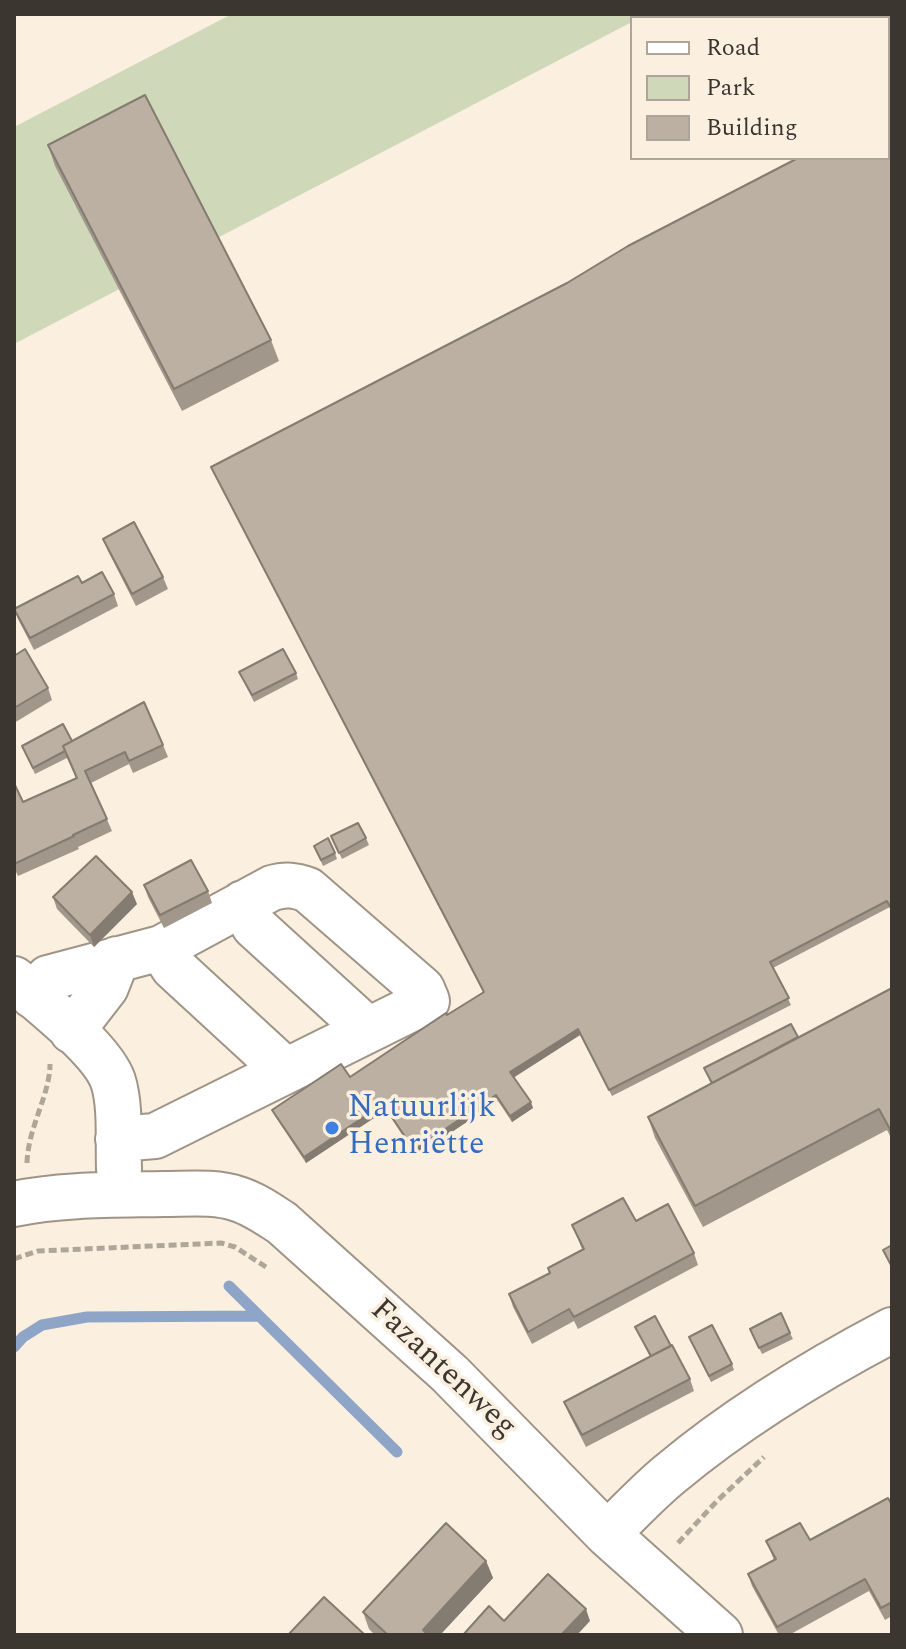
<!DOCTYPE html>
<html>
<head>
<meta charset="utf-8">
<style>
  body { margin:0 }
  #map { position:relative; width:906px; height:1649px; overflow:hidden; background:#fbefe0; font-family:Spectral,serif }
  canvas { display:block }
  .frame { position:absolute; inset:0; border:16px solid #3b3630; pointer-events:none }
  .legend { position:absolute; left:630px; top:16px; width:260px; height:144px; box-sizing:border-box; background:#fbefe0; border:2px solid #aea59a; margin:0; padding:10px 14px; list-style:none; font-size:24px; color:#3b3630 }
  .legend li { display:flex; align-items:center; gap:16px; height:40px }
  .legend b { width:40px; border:2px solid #aea59a }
</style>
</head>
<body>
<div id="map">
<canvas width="906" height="1649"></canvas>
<div class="frame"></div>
<ul class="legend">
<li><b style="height:10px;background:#fff"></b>Road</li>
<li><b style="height:22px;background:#cfd9ba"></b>Park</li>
<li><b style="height:22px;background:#bcb0a2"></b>Building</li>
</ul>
</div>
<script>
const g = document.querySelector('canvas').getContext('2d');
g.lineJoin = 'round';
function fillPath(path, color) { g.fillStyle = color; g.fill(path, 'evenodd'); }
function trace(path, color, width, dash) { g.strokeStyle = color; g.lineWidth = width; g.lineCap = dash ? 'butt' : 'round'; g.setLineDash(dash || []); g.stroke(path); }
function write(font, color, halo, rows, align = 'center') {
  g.font = font + ' Spectral,serif'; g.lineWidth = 7; g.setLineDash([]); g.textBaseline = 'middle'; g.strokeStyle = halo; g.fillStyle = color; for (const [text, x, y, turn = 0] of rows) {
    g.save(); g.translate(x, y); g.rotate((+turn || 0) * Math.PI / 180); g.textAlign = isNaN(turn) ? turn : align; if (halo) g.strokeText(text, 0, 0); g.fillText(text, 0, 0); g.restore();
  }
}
const green = new Path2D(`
  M232 14H647L632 18V22L14 344V127Z`);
const stream = new Path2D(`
  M229 1286 397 1452
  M14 1347 23 1337 42 1325 87 1317 259 1316`);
const path = new Path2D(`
  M27 1163C28 1127 50 1095 50 1064
  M14 1259 38 1251 221 1243 235 1247 266 1267
  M678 1543 717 1501 764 1457`);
const minor = new Path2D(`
  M243 903 254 926 355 1018 364 1032
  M161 948 173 967 273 1059 282 1073
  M14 979C40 1002 102 1049 113 1081 121 1105 118 1143 119 1169
  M33 996 48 978 161 948 272 888C286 884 295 885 308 890L422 989 427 1001 155 1136 118 1139
  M72 1031 106 987 117 959
  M14 1204C62 1194 115 1195 164 1194 188 1194 215 1191 238 1199 254 1204 268 1214 282 1223L450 1374 607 1534 720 1635
  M607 1534C628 1514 648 1492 670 1474 738 1417 814 1371 892 1330`);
const wall = new Path2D(`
  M892 109V912L890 907 773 968 791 1005 612 1096 580 1035 514 1077 533 1108 512 1122 498 1101 416 1156 386 1110 306 1163 275 1116 272 1110 350 1077 483 992 211 467 567 283Z
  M48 145 271 340 279 361 182 411 55 166Z
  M103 539 163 577 168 589 136 606 108 551Z
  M82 583 114 594 118 606 34 650 19 621 14 609Z
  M14 656 48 688 52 700 14 723Z
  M239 672 296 673 298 679 254 702Z
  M72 741 163 745 168 757 133 773 129 764 91 783 112 831 78 847 79 849 18 876 16 872 14 873V783L23 802 76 778 67 758 35 774 22 746Z
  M331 836 366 838 369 845 342 859Z
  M314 846 335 853 337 859 323 866Z
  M144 885 208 891 212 903 164 928 148 897Z
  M53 897 137 904 94 947 57 909Z
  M892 988V1140L887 1130 703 1227 655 1138 648 1117 711 1084 704 1068 798 1037Z
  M636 1221 694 1253 698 1265 578 1329 574 1321 532 1344 513 1307 509 1294 549 1273 548 1268 582 1249 572 1225Z
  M635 1327 671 1346 690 1379 694 1391 586 1447 569 1414 564 1402 650 1357Z
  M750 1329 790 1333 793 1339 762 1354Z
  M689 1337 732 1364 734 1370 711 1382Z
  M892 1505V1616L885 1620 869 1591 789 1635H779L752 1586 748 1574 774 1560 766 1541 810 1540Z
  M486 1561 493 1578 440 1635H375L369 1629 363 1612Z`);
const shadedWall = new Path2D(`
  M132 892 137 904 94 947 90 935Z
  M578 1029 580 1035 513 1078 510 1072Z
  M496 1095 498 1101 416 1156 414 1150Z
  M531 1102 533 1108 512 1122 510 1116Z
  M383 1104 386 1110 306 1163 304 1157Z
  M486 1561 493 1578 440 1635H425L423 1630Z
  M586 1609 590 1621 577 1635H561Z`);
const building = new Path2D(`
  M145 95 271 340 174 389 48 145Z
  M892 109V910L887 901 770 962 789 998 609 1090 578 1029 510 1072 531 1102 510 1116 496 1095 414 1150 383 1104 304 1157 272 1110 341 1064 350 1077 446 1013 447 1015 484 992 211 467 567 283 628 246 798 158H888V111Z
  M134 522 163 577 132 594 103 539Z
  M102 572 114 594 30 638 14 609 78 576 82 583Z
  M25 649 48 688 14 708V656Z
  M283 649 296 673 252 695 239 672Z
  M144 702 163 745 129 761 125 752 85 771 107 819 73 835 74 836 14 864V783L23 802 77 778 63 746Z
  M63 724 72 741 63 746 65 751 33 768 22 746Z
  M358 823 366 838 339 853 331 836Z
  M328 838 335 853 321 860 314 846Z
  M96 856 132 892 90 935 53 897Z
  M191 860 208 891 160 915 144 885Z
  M892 988V1133L879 1109 695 1206 648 1117Z
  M791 1024 798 1037 712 1083 704 1068Z
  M623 1198 636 1221 668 1204 694 1253 574 1317 569 1309 528 1332 509 1294 550 1273 548 1268 584 1249 572 1225Z
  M892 1245V1267L883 1250Z
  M781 1313 790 1333 759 1348 750 1329Z
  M655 1316 671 1346 651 1356 635 1327Z
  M712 1325 732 1364 709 1376 689 1337Z
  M672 1345 690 1379 582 1435 564 1402Z
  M888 1498 892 1505V1602L881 1608 865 1579 777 1627 748 1574 776 1559 766 1541 800 1523 810 1540Z
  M446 1523 486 1561 423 1630 428 1635H388L363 1612Z
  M548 1574 586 1609 561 1635H463L489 1606 504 1621Z
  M324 1597 365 1635H288Z`);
const markers = [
  [332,1128,8,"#3f7fe0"]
];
const shopNames = [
  ["Natuurlijk",348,1110],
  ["Henriëtte",348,1147]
];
const streetNames = [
  ["Fazantenweg",442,1370,43]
];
fillPath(green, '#cfd9ba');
trace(stream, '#8fa5c7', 11);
trace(minor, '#9f9486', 48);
trace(path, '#afa69a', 5, [8, 4]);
trace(minor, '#fff', 44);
fillPath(wall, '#a2978b');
fillPath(shadedWall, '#847b71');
fillPath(building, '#bcb0a2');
trace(building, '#847b71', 2);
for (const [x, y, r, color] of markers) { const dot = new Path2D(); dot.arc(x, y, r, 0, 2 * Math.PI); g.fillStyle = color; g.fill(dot); trace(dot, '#fbefe0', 3); }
write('32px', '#366cbe', '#fbefe0', shopNames, 'left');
write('32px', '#3b3630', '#fbefe0', streetNames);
</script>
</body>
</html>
